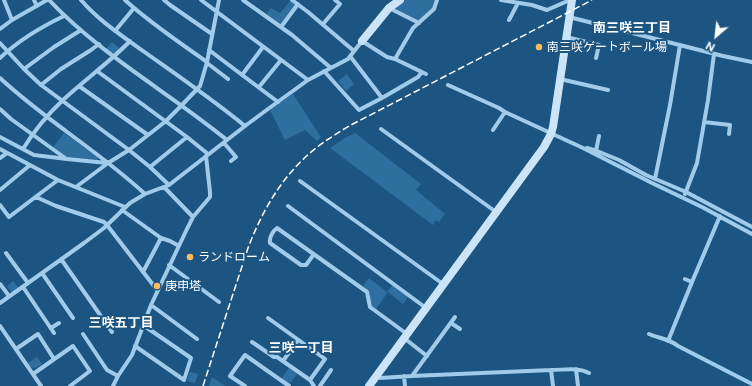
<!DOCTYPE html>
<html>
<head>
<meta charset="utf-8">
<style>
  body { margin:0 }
  #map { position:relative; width:752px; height:386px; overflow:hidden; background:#1c5582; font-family:"Public Sans",sans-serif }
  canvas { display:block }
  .north { position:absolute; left:696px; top:16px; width:40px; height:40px; -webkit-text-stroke:3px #1c5582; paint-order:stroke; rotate:208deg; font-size:11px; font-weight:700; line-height:16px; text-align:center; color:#fff }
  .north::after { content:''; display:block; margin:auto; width:14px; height:18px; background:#fff; clip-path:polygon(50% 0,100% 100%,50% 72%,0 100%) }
</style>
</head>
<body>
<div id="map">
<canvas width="752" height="386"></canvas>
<div class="north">N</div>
</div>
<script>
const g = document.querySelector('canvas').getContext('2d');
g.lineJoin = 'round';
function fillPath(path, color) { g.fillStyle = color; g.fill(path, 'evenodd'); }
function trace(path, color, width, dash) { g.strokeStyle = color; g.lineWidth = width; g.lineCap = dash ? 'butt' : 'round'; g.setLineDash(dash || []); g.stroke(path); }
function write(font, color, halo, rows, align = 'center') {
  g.font = font + ' "Public Sans","Noto Sans JP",sans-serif'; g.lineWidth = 4; g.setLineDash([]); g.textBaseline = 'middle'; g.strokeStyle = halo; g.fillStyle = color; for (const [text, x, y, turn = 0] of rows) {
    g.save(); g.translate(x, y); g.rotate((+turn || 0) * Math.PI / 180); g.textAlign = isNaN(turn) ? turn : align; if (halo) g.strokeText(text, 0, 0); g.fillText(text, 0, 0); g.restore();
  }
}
const green = new Path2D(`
  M406 0H435L433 8 419 21 395 9V8Z
  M290 1 294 4 295 6 282 24H280L266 14 271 8 280 13Z
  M112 42 120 49 115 54 111 53 106 49Z
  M347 74 354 84 346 91 338 81Z
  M293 94 321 137 317 141 305 130 285 140 270 110Z
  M64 133 98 157 97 160 66 157 53 147Z
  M355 133 421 184 416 190 445 214 439 222 436 220 433 225 330 148 345 138Z
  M369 278 387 292 393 285 408 297 403 304 388 292 376 309 372 306 368 291 363 286Z
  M13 281 19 288 12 293 7 286Z
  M37 357 42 364 36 368 31 367 28 363Z
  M289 368 297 374 289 385 281 379Z
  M190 372 198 374 195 383 187 381Z
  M212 377 225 386H209Z`);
const street = new Path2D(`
  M4 0 12 20
  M34 0 37 6
  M49 0C101 55 168 92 227 140
  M81 0C98 20 121 35 143 51 177 75 212 99 245 126
  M125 0C150 23 179 42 207 62
  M164 0 170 5 212 34
  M201 0 308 80
  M243 0 292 35 331 68
  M292 0 308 12 354 51
  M501 0 532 5 547 10 570 0
  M389 8 419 23
  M569 17 723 56 752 62
  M509 20 518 3
  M323 24 340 4 335 0
  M281 27 298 4
  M0 29 12 20 47 0
  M115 31 134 8
  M566 37 599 45 596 58
  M0 43 24 69 41 85 129 150 150 167 169 185
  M209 50 278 102
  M0 58C19 40 41 27 64 16
  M395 59 413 28 434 9 437 0
  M207 63 228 79
  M24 69 54 47 81 30
  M97 71 187 137 208 154
  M324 71 359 110 382 98 350 56
  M242 75 263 47
  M0 78C45 120 100 152 145 194
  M560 79 608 90
  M41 85 61 69 91 50 99 44
  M448 85 499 108 505 112 583 148 652 183 702 207 752 234
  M79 86 148 135
  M259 87 281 60
  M382 98 418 77 422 72
  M0 109 11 119 65 158
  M704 122 730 125 729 134
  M381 129 496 212
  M493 130 505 112
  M0 137 34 155 67 159 107 163
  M224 143 236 157 231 161
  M587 148 597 151 619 160 646 175 686 192 752 227
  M0 149 58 180 125 207
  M23 149C34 131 47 115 62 101 84 80 109 63 130 41
  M596 151 599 136
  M0 158 7 153
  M150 167 187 137
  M655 179 670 105 680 45
  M300 181 443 284
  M76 187 108 163 129 150 166 121 181 106 200 86 203 76 207 62 219 0
  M164 187 193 217
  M0 190 30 165
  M685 194 697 163 708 100 714 54
  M36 197 56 206 104 222 107 225 157 290
  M0 205 9 217 58 180
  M288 206 426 308
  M122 210 161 238 170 241 179 246
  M6 253 28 283
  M314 254 306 265H301L270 243C269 237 273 231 277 228L367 292 370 307 407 334
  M61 259 112 332
  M169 265 219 302
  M143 272 161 238
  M42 273 73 318
  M685 279 692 282
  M0 284 9 296
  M23 287 54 333
  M0 303 84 243 104 228 130 203 145 194 169 185 245 126 268 109 308 80 348 59 362 41 387 57 395 59 426 74
  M151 305 197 339
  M268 318 325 359 310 380 314 386
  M451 323 460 329
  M0 326 41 386
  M51 328 59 323
  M83 334 107 370 118 376
  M649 334C658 338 670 339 678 346L752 384
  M404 338 427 356
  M668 341 692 282 720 216
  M252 342 274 357H277L310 380
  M135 346 184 380 191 358 143 325
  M16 349 38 334 54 359
  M283 361 298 340
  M576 369 578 386
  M33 374 73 346 90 371 70 386
  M376 376 380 378 412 376 455 317
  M404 376 405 386
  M412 376 551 370
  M113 386 118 376 132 355 151 305 186 231 193 217 210 197V192L206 156
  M245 386 230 376 245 355 289 386
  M320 386 331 370
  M553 386 551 370C564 370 578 367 589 373`);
const secondary = new Path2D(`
  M362 41 389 8 400 0
  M369 386 544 147 551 134 553 127 572 0`);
const rail = new Path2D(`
  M203 386 248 248C264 206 287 168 324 142 333 136 342 130 351 125L592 0`);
const markers = [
  [539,47,4,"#fbba5e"],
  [190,257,4,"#fbba5e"],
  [157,286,4,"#fbba5e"]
];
const poiNames = [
  ["南三咲ゲートボール場",547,47],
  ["ランドローム",198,257],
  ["庚申塔",165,286]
];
const neighbourhoodNames = [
  ["南三咲三丁目",632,28],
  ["三咲五丁目",121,323],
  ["三咲一丁目",301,348]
];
fillPath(green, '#2f6fa0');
trace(street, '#a0cbea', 4);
trace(secondary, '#cce4f7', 8);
trace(rail, '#fff', 1.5, [7, 3]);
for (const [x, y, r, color] of markers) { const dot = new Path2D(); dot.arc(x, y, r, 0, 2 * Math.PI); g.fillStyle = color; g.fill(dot); trace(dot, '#1c5582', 1.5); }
write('12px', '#fff', '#1c5582', poiNames, 'left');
write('bold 13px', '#fff', '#1c5582', neighbourhoodNames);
</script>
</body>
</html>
